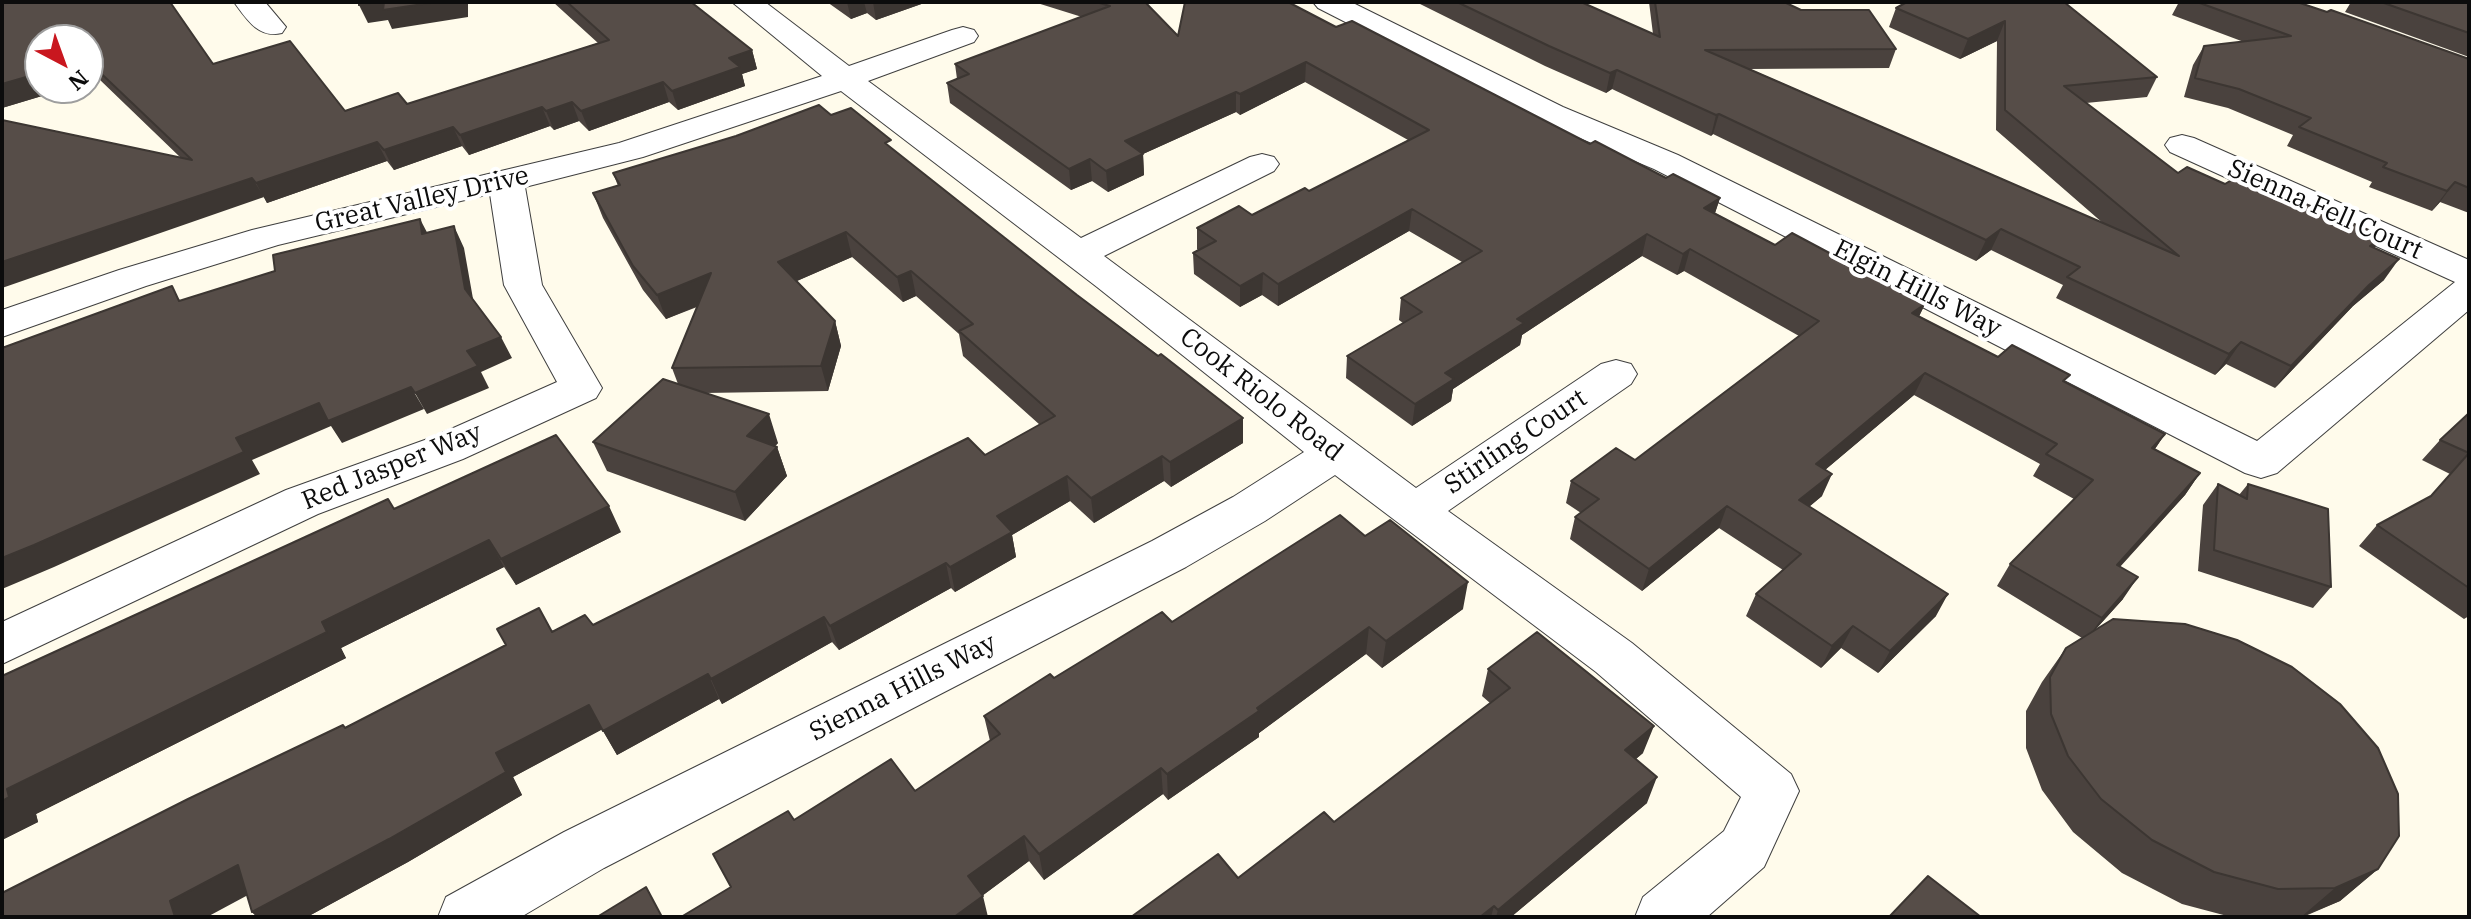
<!DOCTYPE html>
<html>
<head>
<meta charset="utf-8">
<style>
  body { margin:0 }
  #map { position:relative; width:2471px; height:919px; overflow:hidden; background:#fffbeb; font-family:"IBM Plex Serif",serif }
  canvas { display:block }
  .frame { position:absolute; inset:0; border:4px solid #0c0c0c; pointer-events:none }
  .north { position:absolute; left:24px; top:24px; width:80px; height:80px; box-sizing:border-box; background:#fff; border:2px solid #9e9e9e; border-radius:50%; rotate:139deg; font-size:22px; font-weight:700; line-height:32px; text-align:center; color:#0c0c0c }
  .north::after { content:''; display:block; margin:auto; width:28px; height:36px; background:#c9171f; clip-path:polygon(50% 0,100% 100%,50% 72%,0 100%) }
</style>
</head>
<body>
<div id="map">
<canvas width="2471" height="919"></canvas>
<div class="frame"></div>
<div class="north">N</div>
</div>
<script>
const g = document.querySelector('canvas').getContext('2d');
g.lineJoin = 'round';
function trace(path, color, width, dash) { g.strokeStyle = color; g.lineWidth = width; g.lineCap = dash ? 'butt' : 'round'; g.setLineDash(dash || []); g.stroke(path); }
function fillPath(path, color) { g.fillStyle = color; g.fill(path, 'evenodd'); }
function write(font, color, halo, rows, align = 'center') {
  g.font = font + ' "IBM Plex Serif",serif'; g.lineWidth = 8; g.setLineDash([]); g.textBaseline = 'middle'; g.strokeStyle = halo; g.fillStyle = color; for (const [text, x, y, turn = 0] of rows) {
    g.save(); g.translate(x, y); g.rotate((+turn || 0) * Math.PI / 180); g.textAlign = isNaN(turn) ? turn : align; if (halo) g.strokeText(text, 0, 0); g.fillText(text, 0, 0); g.restore();
  }
}
const minor = new Path2D(`
  M234 2H265L286 27 282 33C259 39 247 20 234 2Z
  M732 2H765L849 66 952 30 963 27 974 30 978 36 974 42 868 81 1081 238 1250 157 1262 154 1274 157 1279 164 1274 171 1104 256 1416 488 1601 364 1616 360 1631 364 1637 374 1631 384 1448 511 1632 643 1791 774 1799 791 1764 867 1707 917H1635L1643 897 1724 831 1741 797 1596 672 1335 475 1265 521 1186 567 604 868 521 917H438L446 897 564 832 1152 541 1233 497 1304 452 1097 287 841 91 643 157 525 187 542 285 602 388 596 398 463 459 318 514 2 664V622L286 490 433 437 557 382 504 285 490 194 278 245 146 286 2 337V310L119 270 252 230 619 143 822 76Z
  M1313 2H1351L1563 107 1678 155 2257 441 2455 282 2170 152 2165 145 2170 138 2182 135 2194 138 2469 260V310L2277 473 2261 478 2245 473 1654 169 1539 121 1318 8Z`);
const wall = new Path2D(`
  M2 2 213 64 345 111 407 104 598 43 553 2H691L752 50 757 69 742 74 745 86 678 110 669 102 589 131 579 121 554 130 550 126 469 155 462 146 394 170 387 161 267 203 264 197 181 158 99 79 2 108Z
  M827 2H927L876 20 867 13 851 19Z
  M1034 2H1145L1178 36 1336 27 1666 178 1720 198 1715 213 1775 245 1925 304 1919 316 1998 357 2065 383 2165 434 2155 449 2200 473 2185 495 2120 567 2123 599 2095 630 2378 869 2340 901 2303 917H2231L2182 904 2122 873 2073 832 2042 790 2026 748V711L2042 682 2066 648 2082 638 1997 586 2010 564 2074 499 2033 476 2040 464 1914 395 1825 470 1822 496 1809 507 1936 616 1878 673 1841 648 1821 668 1746 616 1756 594 1783 570 1719 528 1642 591 1570 539 1575 517 1581 513 1566 503 1571 481 1635 460 1799 336 1684 271 1677 275 1642 256 1522 335 1520 345 1453 389 1451 401 1412 426 1346 378 1347 356 1403 323 1399 320 1401 298 1462 262 1409 231 1278 306 1262 295 1240 307 1194 274 1193 253 1198 250 1197 249V228L1252 215 1309 191 1408 140 1305 82 1240 115 1236 112 1143 154 1144 175 1108 192 1092 181 1071 190 950 103 947 83 957 79 955 64 1082 17Z
  M1416 2H1581L1653 34 1649 2H1784L1801 10 1896 49 1889 68 1750 69 2104 224 1996 130 1997 41 1960 59 1889 27 1896 8 2064 2 2157 77 2147 97 2086 103 2178 173 2225 184 2383 236 2374 248 2384 280 2353 306 2275 388 2226 364 2215 375 2056 298 2063 285 1991 250 1976 261 1713 134 1711 136 1612 89 1606 93 1545 66Z
  M2179 2H2297L2469 59V213L2440 202 2432 211 2369 187 2372 182 2287 146 2293 135 2228 108 2184 97 2193 65 2204 46 2244 42 2172 15Z
  M2351 2H2469V57L2345 12Z
  M831 115 892 149 1077 295 1243 418V443L1171 487 1164 481 1094 523 1070 501 1012 535 1016 557 955 592 951 588 839 650 832 642 722 704 719 699 617 755 602 729 513 777 522 795 408 862 307 917H257L252 912 247 896 345 727 553 631 593 625 985 455 1040 425 963 356 959 334 916 296 903 302 852 257 797 281 835 321 841 346 828 391 705 393 778 443 775 446 777 447 787 476 745 521 607 471 593 442 678 384 672 368 697 307 666 319 643 290 603 218 593 193 618 186 613 173Z
  M2469 413V616L2464 619 2359 546 2377 525 2430 497 2450 474 2422 460 2440 440Z
  M2218 484 2239 495 2248 484 2331 587 2313 608 2198 571 2203 505Z
  M395 509 621 532 516 585 504 567 341 648 346 658 36 814 38 822 2 840Z
  M1365 536 1463 609 1382 668 1366 654 1259 733V737L1168 800 1163 794 1044 880 1029 861 982 896 730 887 794 820 915 791 990 741 984 716 1054 678 1172 622Z
  M1488 669 1643 753 1636 759 1647 803 1511 917H1131L1238 878 1334 822 1490 703 1482 696Z`);
const shadedWall = new Path2D(`
  M376 2H468V17L392 29 388 20 368 23 359 5Z
  M847 2H864L867 13 851 19Z
  M873 2H927L876 20Z
  M2005 21 1997 41 1960 59 1968 39Z
  M752 50 757 69 742 74 745 86 678 110 672 91 729 58Z
  M88 62 99 79 88 82Z
  M1306 62 1305 82 1240 115V94Z
  M1617 70 1612 89 1606 93 1610 73Z
  M40 73V88H68L2 108V84Z
  M663 82 669 102 589 131 581 111Z
  M1236 92V112L1143 154 1144 175 1108 192 1106 171 1125 141Z
  M572 102 579 121 554 130 546 111Z
  M542 107 550 126 469 155 460 135Z
  M1719 114 1713 134 1711 136 1716 115Z
  M453 127 462 146 394 170 384 150Z
  M377 142 387 161 267 203 256 183Z
  M1090 159 1092 181 1071 190 1069 169Z
  M252 178 264 197 2 288V262Z
  M2455 182 2440 202 2432 211 2447 191Z
  M1720 198 1713 219 1704 208Z
  M1412 209 1409 231 1278 306V284Z
  M420 219 431 240 422 234Z
  M454 226 464 248 475 310 465 289Z
  M2001 229 1991 250 1976 261 1986 240Z
  M846 232 852 257 785 286 778 262Z
  M1647 234 1642 256 1522 335 1520 345 1453 389 1451 401 1412 426 1415 404 1445 373 1517 319Z
  M2383 236 2368 257 2370 246Z
  M1690 249 1684 271 1677 275 1683 254Z
  M2399 259 2384 280 2353 306 2275 388 2291 366 2369 285Z
  M911 271 916 296 903 302 897 277Z
  M711 273 719 297 666 319 657 295Z
  M1263 273 1262 295 1240 307V286Z
  M1925 304 1915 325 1912 313Z
  M835 321 841 346 828 391 821 366Z
  M501 337 512 358 481 372 489 388 427 414 415 393 467 351Z
  M2241 342 2226 364 2215 375 2229 354Z
  M1925 373 1914 395 1806 486 1816 464Z
  M411 387 424 409 342 443 331 426 252 460 260 474 54 567 2 589V558L236 438 319 403Z
  M769 414 778 443 757 465 747 436Z
  M1243 418V443L1171 487 1170 462Z
  M2165 434 2150 456 2152 448Z
  M777 447 787 476 745 521 735 492Z
  M1162 456 1164 481 1094 523 1091 498Z
  M2200 473 2185 495 2101 587 2117 565Z
  M1832 474 1822 496 1790 522 1799 500Z
  M1067 476 1070 501 1012 535 1016 557 955 592 950 567 997 516Z
  M609 506 621 532 516 585 501 559Z
  M1727 506 1719 528 1642 591 1649 569Z
  M489 540 504 567 341 648 346 658 36 814 38 822 2 840V801L7 789 322 622Z
  M946 563 951 588 839 650 830 626Z
  M2138 577 2123 599 2086 640 2102 618Z
  M1468 582 1463 609 1382 668 1386 641Z
  M1948 594 1936 616 1878 673 1890 651Z
  M824 617 832 642 722 704 711 679Z
  M1853 626 1841 648 1821 668 1832 646Z
  M1369 627 1366 654 1259 733V737L1168 800 1167 774Z
  M708 674 719 699 617 755 603 731Z
  M589 705 603 729 513 777 522 795 408 862 307 917H257L252 912 496 753Z
  M1654 726 1643 753 1615 776 1625 750Z
  M1161 768 1163 794 1044 880 1039 854Z
  M1657 777 1647 803 1511 917H1496L1498 910Z
  M1024 836 1029 861 975 901 968 876Z
  M238 865 261 888 207 917H175L170 901Z
  M2378 869 2340 901 2301 917 2335 888Z
  M983 896 988 917H954Z
  M1494 906 1491 917H1480Z`);
const building = new Path2D(`
  M2 2H170L213 64 290 41 345 111 398 93 407 104 609 40 567 2H691L752 50 729 58 740 67 672 91 663 82 581 111 572 102 546 111 542 107 460 135 453 127 384 150 377 142 256 183 252 178 2 262V120L192 160 88 61V40H40V73L2 84Z
  M359 2H376L359 5Z
  M384 2H437L383 10Z
  M1096 2H1145L1178 36 1185 2H1288L1336 27 1352 21 1590 144 1595 141 1666 178 1673 174 1720 198 1704 208 1775 245 1792 233 1925 304 1912 313 1998 357 2012 345 2070 375 2063 381 2165 434 2152 448 2200 473 2117 565 2138 577 2102 618 2010 564 2093 480 2046 454 2057 444 1925 373 1816 464 1832 474 1799 500 1948 594 1890 651 1853 626 1832 646 1756 594 1801 554 1727 506 1649 569 1575 517 1599 499 1571 481 1616 448 1635 460 1819 321 1690 249 1683 254 1647 234 1517 319 1524 323 1445 373 1454 379 1415 404 1347 356 1422 312 1401 298 1482 251 1412 209 1278 284 1263 273 1240 286 1193 253 1216 241 1197 228 1239 206 1252 215 1305 188 1309 191 1429 130 1306 62 1240 94 1236 92 1125 141 1143 154 1106 171 1090 159 1069 169 947 83 969 74 955 64 1110 6Z
  M1457 2H1581L1660 37 1655 2H1784L1801 10H1869L1896 49 1705 50 2179 256 2005 110V21L1968 39 1896 8 1907 2H2064L2157 77 2064 86 2178 173 2187 167 2225 184 2238 176 2383 236 2370 246 2399 259 2369 285 2291 366 2241 342 2229 354 2067 277 2080 267 2001 229 1986 240 1719 114 1716 115 1617 70 1610 73 1549 46Z
  M2197 2H2297L2327 12 2331 10 2469 59V188L2455 182 2447 191 2383 167 2387 163 2299 127 2311 118 2239 89 2195 78 2204 46 2291 36Z
  M2381 2H2469V33Z
  M819 105 831 115 851 108 891 140 885 143 1077 295 1158 356 1161 354 1243 418 1170 462 1162 456 1091 498 1067 476 997 516 1012 532 950 567 946 563 830 626 824 617 711 679 708 674 603 731 589 705 496 753 506 772 389 839 252 912 238 865 170 901 175 917H2V893L188 799 343 725 345 728 506 645 497 629 539 608 552 632 585 615 593 625 968 438 985 455 1055 416 959 331 973 324 911 271 897 277 846 232 778 262 835 321 821 366 672 368 711 273 657 295 633 266 593 193 620 185 613 173 736 136Z
  M420 219 422 234 454 226 465 289 501 337 467 351 478 366 415 393 411 387 328 421 319 403 236 438 244 452 34 545 2 558V348L172 286 179 301 275 271 273 255Z
  M663 379 769 414 747 436 777 447 735 492 593 442Z
  M2469 413V588L2377 525 2431 496 2469 453 2440 440Z
  M556 435 609 506 501 559 489 540 322 622 327 632 7 789 9 797 2 801V676L388 499 394 509Z
  M2218 484 2247 499 2248 484 2328 509 2331 587 2214 550Z
  M1340 515 1365 536 1390 520 1468 582 1386 641 1369 627 1257 708 1259 711 1167 774 1161 768 1039 854 1024 836 968 876 983 896 954 917H681L731 887 713 854 788 811 794 820 891 759 915 791 1000 734 984 716 1050 674 1054 678 1162 612 1172 622Z
  M2113 619 2185 624 2237 640 2292 667 2340 704 2378 748 2398 794 2399 836 2378 869 2335 888 2278 889 2214 872 2152 840 2101 799 2068 756 2051 714 2050 677 2066 648Z
  M1537 632 1654 726 1625 750 1657 777 1498 910 1494 906 1480 917H1131L1218 854 1238 878 1324 812 1334 822 1510 688 1488 669Z
  M1928 876 1981 917H1889Z
  M646 887 662 917H597Z`);
const streetNames = [
  ["Great Valley Drive",422,200,-13],
  ["Sienna Fell Court",2325,210,24],
  ["Elgin Hills Way",1917,289,27],
  ["Cook Riolo Road",1261,395,38],
  ["Stirling Court",1516,442,-34],
  ["Red Jasper Way",392,467,-22],
  ["Sienna Hills Way",903,688,-27]
];
trace(minor, '#3f3f3f', 2);
fillPath(minor, '#fff');
fillPath(wall, '#4a423e');
fillPath(shadedWall, '#3c3632');
fillPath(building, '#564d48');
trace(building, '#3c3632', 2);
write('26px', '#0c0c0c', '#fff', streetNames);
</script>
</body>
</html>
